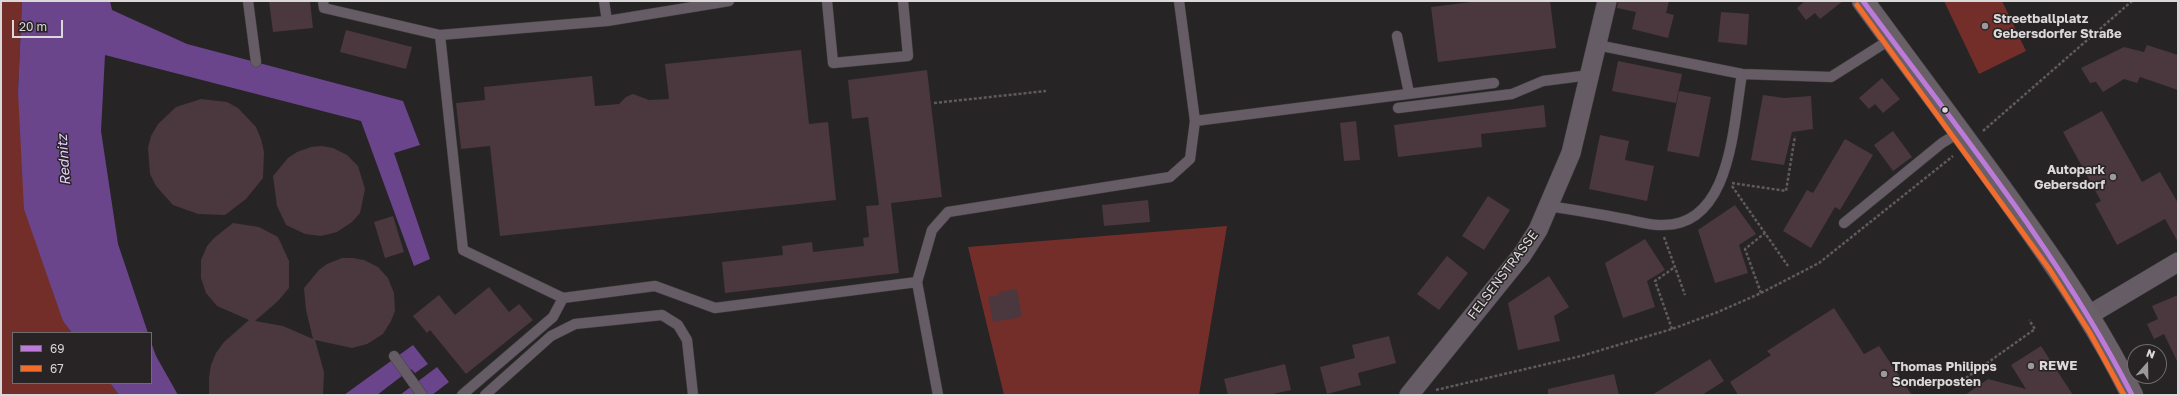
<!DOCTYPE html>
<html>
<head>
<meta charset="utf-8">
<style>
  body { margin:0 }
  #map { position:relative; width:2179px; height:396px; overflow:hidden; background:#272425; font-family:"Golos Text",sans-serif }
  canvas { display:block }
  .frame { position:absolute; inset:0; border:2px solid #dbd8d9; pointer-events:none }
  .legend { position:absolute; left:12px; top:332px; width:140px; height:52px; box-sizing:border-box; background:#282325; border:1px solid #706b6d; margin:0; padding:5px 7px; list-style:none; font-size:12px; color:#dbd8d9 }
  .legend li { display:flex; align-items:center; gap:8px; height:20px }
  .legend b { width:20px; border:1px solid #706b6d }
  .north { position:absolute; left:2127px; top:344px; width:40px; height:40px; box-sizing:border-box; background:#282325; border:1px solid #706b6d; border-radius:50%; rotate:20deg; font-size:11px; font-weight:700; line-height:16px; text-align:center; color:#dbd8d9 }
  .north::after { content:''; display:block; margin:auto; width:14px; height:18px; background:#9c999a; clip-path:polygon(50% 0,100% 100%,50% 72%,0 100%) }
  .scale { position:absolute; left:12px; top:20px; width:51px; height:18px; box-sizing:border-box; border:2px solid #dbd8d9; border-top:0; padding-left:5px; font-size:12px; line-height:14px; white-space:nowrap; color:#dbd8d9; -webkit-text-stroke:3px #282325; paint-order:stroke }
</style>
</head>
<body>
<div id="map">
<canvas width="2179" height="396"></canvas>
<div class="frame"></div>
<ul class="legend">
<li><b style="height:5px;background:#bd7bd9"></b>69</li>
<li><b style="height:5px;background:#f36c2b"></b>67</li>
</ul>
<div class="north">N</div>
<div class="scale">20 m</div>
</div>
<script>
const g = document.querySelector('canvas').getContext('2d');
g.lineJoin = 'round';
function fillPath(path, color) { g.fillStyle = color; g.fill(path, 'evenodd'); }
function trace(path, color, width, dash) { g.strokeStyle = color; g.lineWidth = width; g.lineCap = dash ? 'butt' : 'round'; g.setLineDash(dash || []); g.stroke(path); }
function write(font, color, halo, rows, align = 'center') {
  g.font = font + ' "Golos Text",sans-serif'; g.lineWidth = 3; g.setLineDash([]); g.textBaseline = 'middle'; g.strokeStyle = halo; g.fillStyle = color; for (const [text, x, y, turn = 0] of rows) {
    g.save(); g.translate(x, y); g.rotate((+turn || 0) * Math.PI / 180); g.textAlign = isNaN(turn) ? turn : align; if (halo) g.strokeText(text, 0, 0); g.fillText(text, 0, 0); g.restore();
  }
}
const green = new Path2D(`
  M1 1H22L18 92 63 321 72 333H13V383H110L119 395H1Z
  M1944 1H2002L2026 51 1979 74Z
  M1227 226 1199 395H1004L968 247Z`);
const water = new Path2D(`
  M22 1H110L112 10 187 44 403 101 420 145 394 153 430 259 414 266 361 121 105 55 101 131 118 244 148 333H72L63 321 24 209 18 92Z
  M151 342 156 356 178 395H119L110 383H151Z
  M413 345 428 364 415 373 411 369 377 395H344Z
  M437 367 449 382 432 395H400Z`);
const building = new Path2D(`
  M269 1H310L313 28 273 32Z
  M1480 1H1550L1556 48 1438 62 1431 7Z
  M1618 1H1669L1666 13 1674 15 1668 38 1632 29 1636 12 1617 8Z
  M1805 1H1843L1820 19 1815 13 1806 20 1797 8Z
  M1721 12 1749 14 1747 45 1718 42Z
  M346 30 412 47 406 69 340 52Z
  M2147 45 2178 55V90L2140 77 2137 83 2124 79 2103 92 2096 82 2090 83 2081 68 2124 47 2144 52Z
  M801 50 809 124 828 122 836 200 500 236 490 146 461 149 456 103 485 100 484 87 592 76 595 106 619 104 626 97 633 94 649 100 669 99 665 64Z
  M1618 61 1682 74 1676 103 1612 91Z
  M927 70 942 197 891 203 899 273 725 293 722 262 783 255 782 246 812 242 813 252 864 246 863 238 869 237 866 206 879 205 868 117 852 119 848 80Z
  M1882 78 1900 99 1883 113 1875 104 1869 109 1859 98Z
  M1679 91 1711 97 1699 157 1667 151Z
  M1763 95 1784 98 1811 96 1813 129 1792 132 1784 165 1751 160Z
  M201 99 227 102 238 108 256 127 261 139 264 152 263 178 246 199 225 215 198 214 173 205 156 186 150 174 148 148 151 136 158 124 176 107Z
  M1544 105 1546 127 1481 134 1482 147 1398 157 1394 125Z
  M2102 111 2142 182 2160 172 2178 203V242L2165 219 2117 245 2095 204 2101 201 2063 132Z
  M1356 121 1360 160 1344 161 1340 123Z
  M1893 131 1912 157 1893 171 1874 145Z
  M1600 135 1629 141 1625 160 1654 166 1647 201 1589 189Z
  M1845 139 1873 155 1840 210 1835 207 1811 248 1783 231 1807 190 1813 193Z
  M322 146 333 148 347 155 358 166 365 189 360 213 352 222 337 232 321 236 305 234 286 225 277 206 273 176 288 158 297 152 311 147Z
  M1488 196 1510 210 1484 250 1462 236Z
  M1148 200 1150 222 1104 226 1102 205Z
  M1735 205 1756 234 1739 245 1748 273 1715 283 1698 230Z
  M393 216 404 252 385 258 374 222Z
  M233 223 259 227 278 237 289 261V288L278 301 255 321 283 326 313 339 306 310 304 288 319 270 327 264 342 258H353L364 260 378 267 388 278 394 293 395 311 391 321 383 334 367 344 352 348 315 340 324 372 323 395H209V378L211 365 216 353 224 342 249 320 217 306 206 293 201 278V260L207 246 214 238Z
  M1645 239 1665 270 1647 281 1655 307 1623 318 1605 263Z
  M1447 256 1468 273 1439 310 1417 294Z
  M1549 276 1569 307 1554 316 1560 341 1518 350 1508 303Z
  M489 287 509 312 519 304 533 320 466 374 430 330 427 333 413 316 439 295 455 315Z
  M1017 289 1022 317 993 322 988 297 999 295V292Z
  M2178 295V363L2164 334 2154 339 2147 324 2158 319 2152 306Z
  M1834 308 1864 354 1879 346 1912 395H1738L1730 382 1771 355 1767 351Z
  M1389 336 1396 363 1358 373 1361 385 1327 394 1320 367 1355 358 1352 345Z
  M2041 346 2073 395H1965L1988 379 2026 389 2011 365Z
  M1710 359 1724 381 1702 395H1652Z
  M1285 364 1291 390 1268 395H1228L1224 379Z
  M1614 374 1619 395H1548V389Z`);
const path = new Path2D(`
  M934 103 1046 91
  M1983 131 2132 1
  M1732 183 1786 191 1795 136
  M1732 186 1788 266
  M1664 237 1685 295
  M1761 293 1745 249 1765 233
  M1672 329 1655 281 1675 267
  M1966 378 2035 329 2029 320
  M1436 390 1581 356 1672 329 1718 312 1761 293 1819 263 1953 156`);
const lane = new Path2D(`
  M248 1 256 62
  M323 1 324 8 440 35 607 21 729 1
  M604 1 607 21
  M827 1 833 63 908 56 903 1
  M440 35 463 250 563 298 655 286 715 308 917 282
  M1397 36 1409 93
  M1597 45 1742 74 1831 77 1891 39
  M1398 108 1512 94 1543 81 1590 75
  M1195 121 1494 83
  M1549 206C1574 210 1599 214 1624 219 1635 221 1648 225 1659 225 1732 229 1733 124 1742 74
  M1844 223 1942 143 1960 132
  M394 356 422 395
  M462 395 553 317 563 298
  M485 395 551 336 575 324 662 315 678 325 687 340 693 395
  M938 395 917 282 932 230 948 212 1170 177 1190 159 1195 121 1179 1`);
const street = new Path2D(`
  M2089 315 2178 262
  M1409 395 1522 255 1538 230 1571 153 1607 1`);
const secondary = new Path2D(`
  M1863 1C1918 76 1974 150 2027 225 2066 280 2103 335 2132 395`);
const bus1 = new Path2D(`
  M1863 1C1956 127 2061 255 2132 395`);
const bus2 = new Path2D(`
  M1857 5 2050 270 2090 333 2124 395`);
const markers = [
  [1985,26,4,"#9c999a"],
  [1945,110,3.5,"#dbd8d9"],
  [2113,177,4,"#9c999a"],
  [2031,366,4,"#9c999a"],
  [1884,374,4,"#9c999a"]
];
const poiNames = [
  ["Streetballplatz",1993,19],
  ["Gebersdorfer Straße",1993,34],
  ["Autopark",2105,170,"right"],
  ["Gebersdorf",2105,185,"right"],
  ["REWE",2039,366],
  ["Thomas Philipps",1892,367],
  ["Sonderposten",1892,382]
];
const streetNames = [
  ["FELSENSTRASSE",1503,275,-53]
];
const waterNames = [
  ["Rednitz",64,160,-94]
];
fillPath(green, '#742e29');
fillPath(water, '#6a458c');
fillPath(building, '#4a383e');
trace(lane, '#434242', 11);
trace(street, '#434242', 20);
trace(secondary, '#434242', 23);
trace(path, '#605a5f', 2.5, [3, 2]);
trace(lane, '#665c65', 10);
trace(street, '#665c65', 19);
trace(secondary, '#685f67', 22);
trace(bus1, '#bd7bd9', 5);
trace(bus2, '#f36c2b', 5);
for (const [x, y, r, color] of markers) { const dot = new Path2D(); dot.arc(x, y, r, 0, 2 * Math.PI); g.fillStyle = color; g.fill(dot); trace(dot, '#282325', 1.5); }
write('bold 13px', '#dbd8d9', '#282325', poiNames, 'left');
write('13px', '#dbd8d9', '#282325', streetNames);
write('italic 14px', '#e3cffb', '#282325', waterNames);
</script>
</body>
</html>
